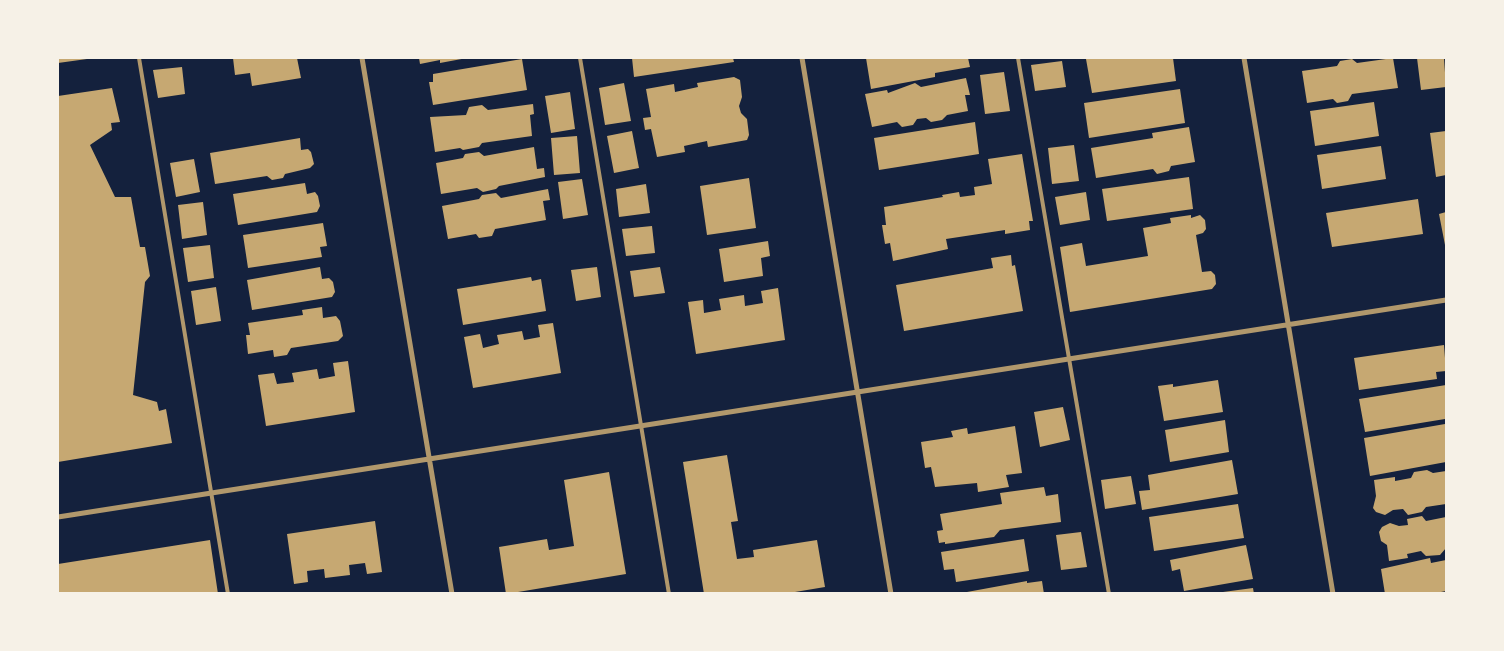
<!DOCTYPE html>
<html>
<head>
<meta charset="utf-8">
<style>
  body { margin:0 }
  #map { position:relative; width:1504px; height:651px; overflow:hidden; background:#14213d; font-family:"Public Sans",sans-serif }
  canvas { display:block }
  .frame { position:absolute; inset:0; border:59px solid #f6f1e7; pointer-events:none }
</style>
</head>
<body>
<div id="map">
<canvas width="1504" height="651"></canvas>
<div class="frame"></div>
</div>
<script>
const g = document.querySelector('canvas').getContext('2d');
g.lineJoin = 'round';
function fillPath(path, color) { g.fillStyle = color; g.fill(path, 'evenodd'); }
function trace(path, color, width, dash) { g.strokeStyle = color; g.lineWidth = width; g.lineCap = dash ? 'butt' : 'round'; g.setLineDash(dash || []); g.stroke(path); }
const building = new Path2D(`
  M58 58H87V59L58 63Z
  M233 58H297L301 78 252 86 250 73 235 75Z
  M419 58H467L440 63V60L420 64Z
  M632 58H733L734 62 634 77Z
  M866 58H968L970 67 935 73V77L871 89Z
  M1096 58H1173L1176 81 1092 93 1086 59Z
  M1393 58 1398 88 1352 94 1348 101 1337 103 1333 99 1307 103 1302 71 1337 66 1340 61 1352 59 1357 63Z
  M1417 58H1444L1446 87 1421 90Z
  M522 59 527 90 433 105 429 82H433V74Z
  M1062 61 1066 87 1035 91 1031 65Z
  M182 67 185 94 158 98 153 70Z
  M1004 72 1010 111 985 114 980 75Z
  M734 77 740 80 742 97 739 106 741 113 747 119 749 135 747 140 708 147 707 141 684 146 685 152 657 157 651 129 645 130 643 118 651 117 646 89 674 84 675 92 698 87 697 83Z
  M966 78 970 95H965L968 111 947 115 942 120 931 122 926 118 917 119 913 125 902 127 897 122 872 127 865 94 887 90 888 93 915 83 921 87Z
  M624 83 631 121 605 125 599 88Z
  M112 88 120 122 111 123 112 130 90 145 115 197H131L140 247H145L150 276 145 282 133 395 157 402 159 411 166 409 172 443 58 462V96Z
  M1180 89 1185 123 1089 138 1084 103Z
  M570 92 575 129 551 133 545 96Z
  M1374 102 1379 136 1315 146 1310 111Z
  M533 104 534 114 530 115 532 136 482 143 479 147 463 150 460 148 435 152 430 117 466 115 469 107 482 105 488 110Z
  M975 122 979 154 879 170 874 138Z
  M1189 127 1195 162 1171 166 1169 171 1157 174 1153 169 1096 178 1091 148 1153 138 1152 133Z
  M632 131 639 168 614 173 607 136Z
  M1446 131V175L1436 177 1430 133Z
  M577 136 580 173 554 175 551 138Z
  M300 138 301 150 308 149 311 152 314 164 310 168 285 174 283 178 272 180 267 176 215 184 210 153Z
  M1074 145 1079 181 1052 184 1048 148Z
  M1381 146 1386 179 1322 189 1317 155Z
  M534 147 537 169 544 168 545 177 499 186 496 189 483 192 477 188 441 194 436 163 463 158 465 154 479 152 484 156Z
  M1022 154 1033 221H1029L1030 230 1005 234V230L946 239 948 249 893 261 890 243 885 244 882 225H886L884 207 943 197 942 195 959 192 960 197 975 195 974 187 992 184 988 159Z
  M194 159 200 192 176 197 170 163Z
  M1189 177 1193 209 1107 221 1102 189Z
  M749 178 756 228 707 235 700 186Z
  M582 179 588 215 563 219 558 182Z
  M305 183 307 194 315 192 318 196 320 206 317 212 238 225 233 194Z
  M646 184 650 213 619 217 616 189Z
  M548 189 550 200 543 201 546 220 495 229 492 236 479 238 476 234 448 239 442 206 479 199 482 195 496 193 501 198Z
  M1086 192 1090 220 1060 225 1055 197Z
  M1418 199 1423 234 1332 247 1326 213Z
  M203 202 207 235 182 239 178 205Z
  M1446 212V245H1445L1439 214Z
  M1191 215V218L1200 215 1205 220 1206 229 1203 233 1196 235 1202 272 1211 271 1215 275 1216 284 1212 289 1070 312 1060 247 1082 243 1086 266 1148 256 1143 228 1171 223 1170 218Z
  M323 223 327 246 320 247 322 257 248 268 243 235Z
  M652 226 655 253 626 256 622 229Z
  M768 241 770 256 761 258 763 276 724 282 719 249Z
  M210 245 214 278 188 282 183 248Z
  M1011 255 1012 266 1015 265 1023 311 904 331 896 285 993 268 991 258Z
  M320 267 322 279 329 278 333 282 335 292 332 297 252 310 247 280Z
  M597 267 601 297 576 301 571 270Z
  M660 267 665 293 634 297 630 271Z
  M531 277 532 281 541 279 546 311 463 325 457 289Z
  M216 287 221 321 196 325 191 291Z
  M778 288 785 340 696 354 688 302 703 300 704 313 721 310 719 299 744 295 745 306 763 303 761 291Z
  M322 307 323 318 336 316 340 321 343 336 338 341 291 348 287 355 274 357 273 350 248 354 246 335H250L248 323 303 315 302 310Z
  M553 323 561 373 473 388 464 337 480 334 483 348 499 344 497 335 522 331 524 340 540 337 538 325Z
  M1444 345 1446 371 1436 372 1437 379 1359 390 1354 358Z
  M348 361 355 412 266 426 258 375 274 373 277 384 294 382 292 373 317 369 319 379 335 376 333 363Z
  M1218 380 1223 412 1164 421 1158 386 1173 384V387Z
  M1446 385 1445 419 1365 432 1359 399Z
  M1063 407 1070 440 1040 447 1034 412Z
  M1225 420 1229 452 1170 462 1165 430Z
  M1445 424 1446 462 1370 476 1364 438Z
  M1015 426 1022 473 1006 475 1009 487 978 492 977 483 935 487 931 467 925 468 921 442 953 437 951 431 967 428 968 434Z
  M727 455 738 521 731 522 737 559 754 557 753 550 817 540 825 587 783 594H704L683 462Z
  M1232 460 1238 494 1142 510 1139 491 1150 490 1148 475Z
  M1427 470 1433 473 1446 471V504L1426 507 1422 512 1408 515 1403 509 1393 510 1385 515 1376 512 1373 508 1376 496 1374 480 1395 477V481L1411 478 1414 472Z
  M609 472 626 574 506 594 499 547 547 539 549 550 574 546 564 480Z
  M1131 476 1136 504 1105 509 1101 480Z
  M1044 487 1046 496 1058 494 1061 522 1000 530 994 537 945 544V542L939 543 937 531 943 530 940 514 1002 504 1000 493Z
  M1238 504 1244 538 1154 551 1149 517Z
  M1422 516 1426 521 1446 517V548L1440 555 1426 556 1421 551 1407 554 1408 558 1389 561 1387 545 1381 541 1379 532 1382 527 1390 523 1399 526 1408 525 1407 519Z
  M375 521 382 572 367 574 365 563 349 565 350 575 325 578 324 569 307 571 308 582 294 584 287 534Z
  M1081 532 1087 567 1061 570 1056 535Z
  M1024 539 1029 571 956 582 954 569 944 570 941 552Z
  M210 540 218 594H58V564Z
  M1246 545 1253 579 1184 591 1180 569 1172 571 1170 560Z
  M1430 558 1431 563 1446 560V591L1431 594H1385L1381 569Z
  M1027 581V583L1042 581 1044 594H956Z
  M1253 588 1254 594H1224L1223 592Z`);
const service = new Path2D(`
  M139 58 228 594
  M580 58 669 594
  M1018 58 1109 594`);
const minor = new Path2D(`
  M362 58 452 594
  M802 58 891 594
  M1244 58 1333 594
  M58 517 1446 300`);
fillPath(building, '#c6a872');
trace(service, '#b1986c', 4);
trace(minor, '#b1986c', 5);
</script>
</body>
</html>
